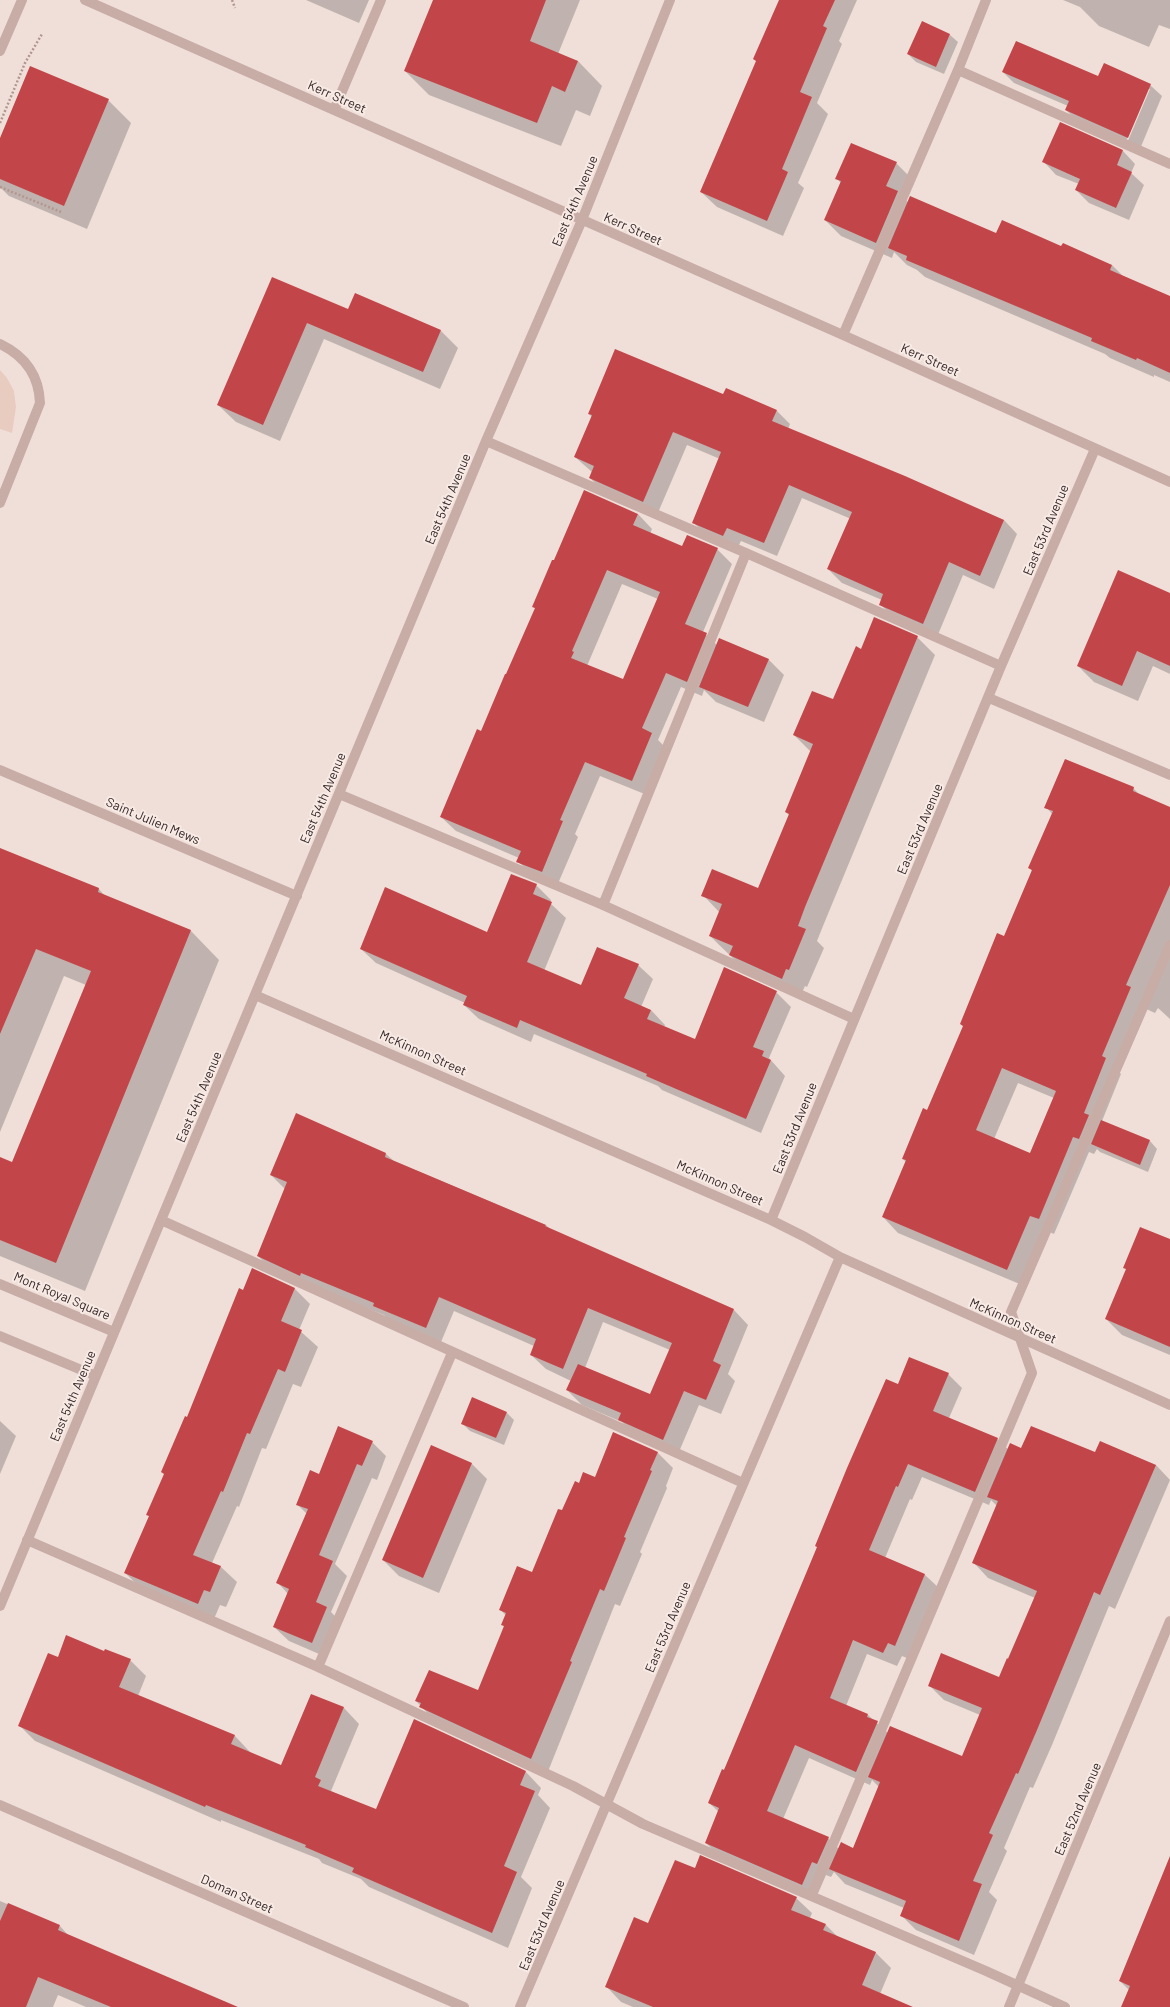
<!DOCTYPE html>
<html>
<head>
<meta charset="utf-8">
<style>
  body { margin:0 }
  canvas { display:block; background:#f0dfd9 }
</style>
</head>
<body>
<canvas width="1170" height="2007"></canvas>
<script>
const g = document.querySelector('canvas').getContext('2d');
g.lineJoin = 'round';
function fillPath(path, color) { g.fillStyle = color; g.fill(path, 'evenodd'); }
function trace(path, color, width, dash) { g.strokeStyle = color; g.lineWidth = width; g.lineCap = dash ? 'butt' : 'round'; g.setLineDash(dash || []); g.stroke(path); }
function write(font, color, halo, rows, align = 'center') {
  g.font = font + ' Barlow,sans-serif'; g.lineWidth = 4; g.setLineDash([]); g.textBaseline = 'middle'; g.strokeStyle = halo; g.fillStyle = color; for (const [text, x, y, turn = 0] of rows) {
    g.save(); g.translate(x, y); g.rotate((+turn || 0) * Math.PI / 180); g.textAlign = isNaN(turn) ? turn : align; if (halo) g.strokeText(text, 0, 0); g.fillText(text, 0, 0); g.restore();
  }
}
const plaza = new Path2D(`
  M0 370 7 378 14 391 16 407 12 433 0 429Z`);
const shadow = new Path2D(`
  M306 0H369L359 23Z
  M442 0H580L558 54 578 61 602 86 590 116 576 110 561 146 429 95 405 71Z
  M780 0H857L839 41 842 44 817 103 828 114 798 183 804 188 783 236 717 207 701 192 757 61Z
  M1063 0H1170V29L1159 25 1149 47 1099 26 1080 7Z
  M922 23 950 35 958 42 944 74 916 62 908 54Z
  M1003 72 1099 77 1150 85 1162 96 1140 149 1077 121 1066 110 1068 106 1014 83ZM1148 89H1150L1127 143H1125Z
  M108 100 131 123 87 229 9 196 0 187V140Z
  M1123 151 1135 164 1131 173 1144 185 1129 220 1089 203 1076 190 1079 184 1056 175 1044 162Z
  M896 163 912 179 903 198 909 203 997 235 1062 247 1112 265 1123 276 1170 297V382L1154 375V377L1110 358 1105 354 925 277 917 270 907 265 894 252 892 258 841 236 825 220 841 183 836 178Z
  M273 278 348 311 355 294 441 331 458 348 440 389 324 339 280 441 236 422 218 405Z
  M727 389 777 411 790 424 788 429 1004 520 1017 534 994 589 963 575 937 637 894 618 880 604 882 600 842 583 828 569 851 519 802 498 777 556 741 541 737 549 707 536 693 522 720 459 687 445 657 515 604 492 590 478 592 472 575 457 592 417 589 414 724 395Z
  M638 514 652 529 650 534 682 548 717 549 732 564 703 632 717 645 768 659 784 675 764 722 716 702 704 690 702 696 681 687 658 740 666 748 647 795 600 776 575 834 578 837 557 886 532 876 518 861 519 858 456 831 441 817 507 676 536 609 534 607ZM622 584 658 599 624 680 587 666Z
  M1170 595V674L1153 666 1138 701 1094 682 1078 666Z
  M917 637 935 655 823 926 817 941 824 948 807 987 805 986 800 997 748 973 710 936 720 913 703 895 759 889 790 816 786 812 811 752 794 735 833 701Z
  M1133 788 1140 795 1170 808V1019L1158 1008 1155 1013 1144 1008 1118 1071 1121 1074 1102 1121 1150 1141 1157 1149 1148 1172 1100 1152 1097 1149 1094 1154 1089 1152 1054 1234 1045 1230 1022 1285 898 1233 883 1217 906 1162 903 1159 928 1111 964 1027 961 1024 1005 937 1032 871 1030 868 1052 814 1046 807ZM1018 1083 1054 1098 1030 1154 994 1139Z
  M0 849 99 889 105 896 191 931 219 960 85 1291 0 1256V1158L13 1163 86 985 64 976 0 1132Z
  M536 885 551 900 550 903 566 918 544 971 582 987 638 965 653 979 641 1007 651 1010 665 1025 664 1027 696 1040 776 992 791 1007 769 1058 785 1076 761 1133 662 1090 658 1086 534 1034 531 1042 479 1019 464 1005 465 1003 376 963 361 949 487 933Z
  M297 1115 386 1154 394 1161 546 1225 550 1229 734 1310 748 1325 728 1374 735 1381 721 1414 699 1405 678 1454 634 1434 622 1422 582 1405 567 1390 571 1381 546 1369 531 1355 534 1346 454 1311 441 1342 389 1320 384 1315 273 1271 258 1256 285 1189 271 1175ZM603 1322 670 1350 651 1395 585 1368Z
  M1170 1240V1355L1122 1335 1106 1319 1127 1270 1124 1267Z
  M294 1288 310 1304 299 1330 318 1347 301 1387 293 1384 266 1449 262 1448 239 1507 237 1506 212 1563 221 1567 237 1582 226 1607 220 1605 214 1619 141 1588 125 1573 150 1517 148 1515 187 1418 244 1291Z
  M948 1374 962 1388 949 1418 997 1439 1008 1449 1095 1454 1100 1442 1156 1465 1170 1480 1115 1609 1109 1606 1052 1745 1033 1788 1030 1787 1004 1848 1007 1851 989 1892 997 1900 974 1955 916 1930 901 1915 904 1908 845 1884 834 1872 831 1877 826 1875 816 1898 720 1857 706 1843 719 1812 709 1803 898 1385ZM922 1477 989 1505 991 1500 997 1506 974 1563 988 1578 1035 1598 999 1678 929 1685 944 1700 980 1715 963 1757 888 1733 868 1715 846 1706 867 1654 897 1666 902 1656 909 1659 939 1588 925 1575 885 1558 910 1499 912 1500ZM809 1758 870 1785 872 1780 879 1787 853 1849H839L828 1838 783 1819Z
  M507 1413 514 1420 504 1445 470 1431 463 1424Z
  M0 1421 16 1436 0 1474Z
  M614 1433 658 1453 673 1468 666 1486 667 1488 640 1552 642 1554 620 1606 615 1604 547 1774 436 1722 416 1701 478 1692 505 1628 502 1624 506 1616 500 1609 532 1573 562 1512 580 1484 596 1478Z
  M372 1442 386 1456 377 1480 372 1478 335 1564 347 1576 331 1612 341 1622 326 1657 289 1641 274 1627 288 1594 278 1583 307 1514 297 1504 319 1475Z
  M471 1463 487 1479 439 1593 399 1576 383 1560Z
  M105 1653 130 1660 146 1676 138 1696 235 1736 250 1752V1753L281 1767 311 1695 344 1708 359 1724 331 1791 376 1811 414 1720 526 1772 541 1788 538 1795 550 1808 521 1877 532 1888 508 1948 369 1887 361 1879 322 1863 319 1859 221 1820V1822L35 1741 19 1725 58 1658Z
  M1170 1866V2007H1122L1129 1990 1120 1981 1160 1881Z
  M695 1869 796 1898 812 1913 810 1918 826 1925 838 1937 875 1952 891 1968 880 1994 911 2007H633L621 2002 606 1986 649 1924Z
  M0 1901 60 1926 68 1935 237 2007H86L58 1995 53 2007H0Z`);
const building = new Path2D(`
  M433 0H546L530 41 578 61 565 92 552 86 537 123 404 71Z
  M779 0H835L823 26 827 28 800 92 812 97 782 169 788 172 767 221 700 192 756 61 753 59Z
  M922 21 950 34 936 67 907 54Z
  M1016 41 1098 76 1104 63 1151 84 1128 138 1065 110 1069 101 1002 72Z
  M30 66 109 99 64 206 0 179V138Z
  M1060 122 1123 150 1117 165 1132 172 1116 208 1075 190 1080 179 1042 162Z
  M851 143 897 162 886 186 898 191 876 243 824 220 841 181 835 179Z
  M910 196 996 233 1002 220 1061 246 1063 243 1112 265 1110 270 1170 296V373L1137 358 1136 360 1091 341 1092 338 906 260 907 256 888 248Z
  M272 277 348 309 355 293 441 330 423 372 307 323 263 425 217 405Z
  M615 349 723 394 726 388 777 410 772 421 905 476 1004 520 980 576 949 562 923 624 879 605 883 594 827 569 852 512 789 485 764 543 727 528 723 536 692 523 721 452 673 432 643 502 589 478 594 466 574 457 592 415 588 414Z
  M584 490 638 514 633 525 682 546 687 535 718 548 685 624 707 633 687 682 666 673 642 728 652 733 632 781 585 762 560 820 563 821 542 872 516 862 521 851 440 817 477 729 481 731 505 674H506L535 608 532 607 552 560H554ZM607 570 660 592 623 679 571 658 574 652 572 651Z
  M1118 570 1170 593V666L1137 651 1122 686 1077 666Z
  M874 617 918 636 805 907 798 926 806 929 789 970 786 969 782 979 729 955 733 946 709 936 722 904 701 896 712 869 758 888 789 814 785 812 813 744 793 735 812 691 833 699 856 646 861 649Z
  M719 638 769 659 748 707 699 687Z
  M1065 759 1134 787 1133 791 1170 807V885L1126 985 1131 987 1102 1056 1106 1058 1084 1113 1089 1115 1079 1139 1073 1137 1039 1219 1030 1216 1007 1270 882 1217 906 1160 902 1159 923 1108 927 1110 963 1026 960 1024 997 933 1004 936 1032 870 1028 868 1053 811 1044 808ZM1002 1068 1056 1091 1030 1153 976 1130Z
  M0 848 99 888 98 892 191 930 56 1263 0 1240V1157L12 1162 91 971 36 949 0 1034Z
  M511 874 537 884 533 894 552 902 527 962 581 985 597 947 639 964 624 998 651 1010 647 1019 695 1039 724 967 777 991 753 1047 764 1051 762 1056 771 1060 746 1119 646 1076 647 1074 520 1020 517 1028 463 1005 467 996 360 949 385 887 487 932Z
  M296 1113 386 1153 385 1157 546 1225 545 1226 734 1309 713 1361 721 1365 706 1400 684 1391 663 1440 618 1420 621 1413 566 1390 578 1364 650 1394 672 1343 588 1308 563 1369 530 1355 536 1339 439 1297 426 1328 373 1306 374 1303 301 1273 300 1276 257 1256 287 1182 270 1175Z
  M1101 1120 1150 1140 1140 1165 1091 1144Z
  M1140 1227 1170 1239V1347L1105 1319 1126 1269 1123 1268Z
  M252 1268 295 1288 281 1321 302 1330 285 1372 278 1369 250 1434 247 1433 223 1492 221 1491 193 1555 221 1566 210 1592 204 1590 198 1604 124 1573 149 1516 146 1515 164 1474 161 1472 185 1416 187 1417 239 1288 243 1290Z
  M909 1357 949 1373 933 1411 998 1438 975 1492 908 1464 898 1487 896 1486 869 1550 925 1574 895 1646 888 1643 883 1653 853 1640 830 1698 868 1714 867 1717 878 1721 856 1772 795 1745 767 1811 829 1837 817 1864 812 1862 802 1885 705 1843 719 1808 708 1803 722 1769 724 1770 817 1547 815 1546 847 1468 886 1379 898 1384Z
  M472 1397 507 1412 496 1438 461 1424Z
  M338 1426 373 1441 362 1466 357 1464 319 1555 333 1561 316 1602 327 1607 312 1643 273 1627 289 1589 276 1583 308 1509 296 1505 310 1470 319 1474Z
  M1031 1426 1095 1452 1100 1441 1156 1465 1100 1595 1094 1592 1037 1730 1018 1774 1016 1773 989 1833 993 1835 973 1881 982 1884 959 1941 900 1916 906 1901 829 1869 841 1842 853 1848 880 1782 868 1777 890 1726 962 1756 982 1708 928 1686 941 1653 999 1677 1007 1658 1008 1659 1037 1591 972 1563 998 1501 987 1497 1010 1443 1021 1448Z
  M613 1432 658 1452 650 1470 652 1471 624 1537 626 1538 604 1591 600 1589 570 1661 572 1662 531 1759 419 1707 421 1703 415 1701 429 1670 478 1690 504 1626 501 1625 506 1613 499 1610 517 1566 532 1572 558 1509 562 1510 575 1481 579 1483 583 1472 595 1477Z
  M431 1445 472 1463 423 1578 382 1560Z
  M66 1635 104 1651 105 1649 131 1659 119 1687 235 1735 231 1744 281 1765 311 1694 344 1707 315 1777 321 1780 318 1786 376 1809 414 1719 526 1771 520 1785 535 1791 504 1866 517 1872 492 1933 352 1872 354 1868 305 1847 306 1845 206 1805 205 1807 18 1726 48 1653 58 1657Z
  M700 1855 797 1897 791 1910 826 1924 823 1930 876 1952 862 1985 913 2007H653L605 1987 634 1917 648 1923 675 1860 695 1868Z
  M1170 1856V2007H1121L1130 1986 1119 1981Z
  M8 1903 60 1925 58 1930 238 2007H111L38 1977 26 2007H0V1921Z`);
const path = new Path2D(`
  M232 0 235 8
  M0 123 25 63 42 34
  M0 187 61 212`);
const minor = new Path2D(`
  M85 0 843 335 1170 482
  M0 51 22 0
  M958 70 1170 164
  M334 110 381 0
  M843 335 958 70 986 0
  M0 344C25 356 39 376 40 403L0 503
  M486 441 746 553 1001 666
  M989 698 1170 775
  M0 770 297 896
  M339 794 603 905 854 1019
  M603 905 746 553
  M255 995 771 1220 805 1237 840 1257 1170 1405
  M161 1220 743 1483
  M771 1220 1001 666 1095 449
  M0 1284 114 1332
  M0 1336 96 1376
  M27 1540 318 1667 573 1786 643 1824 986 1971 1065 2007
  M0 1606 486 441 582 220 670 0
  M318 1667 452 1353
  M0 1805 464 2007
  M811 1896 1032 1373 1011 1312 1170 945
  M520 2007 840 1257
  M1009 2007 1170 1621`);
const streetNames = [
  ["Kerr Street",337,97,24],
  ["East 54th Avenue",575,201,-67],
  ["Kerr Street",633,229,24],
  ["Kerr Street",930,360,24],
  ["East 54th Avenue",448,499,-67],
  ["East 53rd Avenue",1046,530,-67],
  ["East 54th Avenue",323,798,-67],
  ["Saint Julien Mews",153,821,23],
  ["East 53rd Avenue",920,829,-67],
  ["McKinnon Street",423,1053,24],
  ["East 54th Avenue",199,1097,-67],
  ["East 53rd Avenue",795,1128,-68],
  ["McKinnon Street",720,1183,24],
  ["Mont Royal Square",62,1296,23],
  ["McKinnon Street",1013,1321,24],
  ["East 54th Avenue",73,1396,-67],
  ["East 53rd Avenue",668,1627,-67],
  ["East 52nd Avenue",1078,1809,-67],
  ["Doman Street",237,1894,24],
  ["East 53rd Avenue",542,1925,-67]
];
fillPath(plaza, '#e8ccc0');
fillPath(shadow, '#0003');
fillPath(building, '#c24649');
trace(path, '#b39690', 2.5, [2, 2]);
trace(minor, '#c8aca6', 10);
write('13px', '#342726', '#f8eae5', streetNames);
</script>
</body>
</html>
